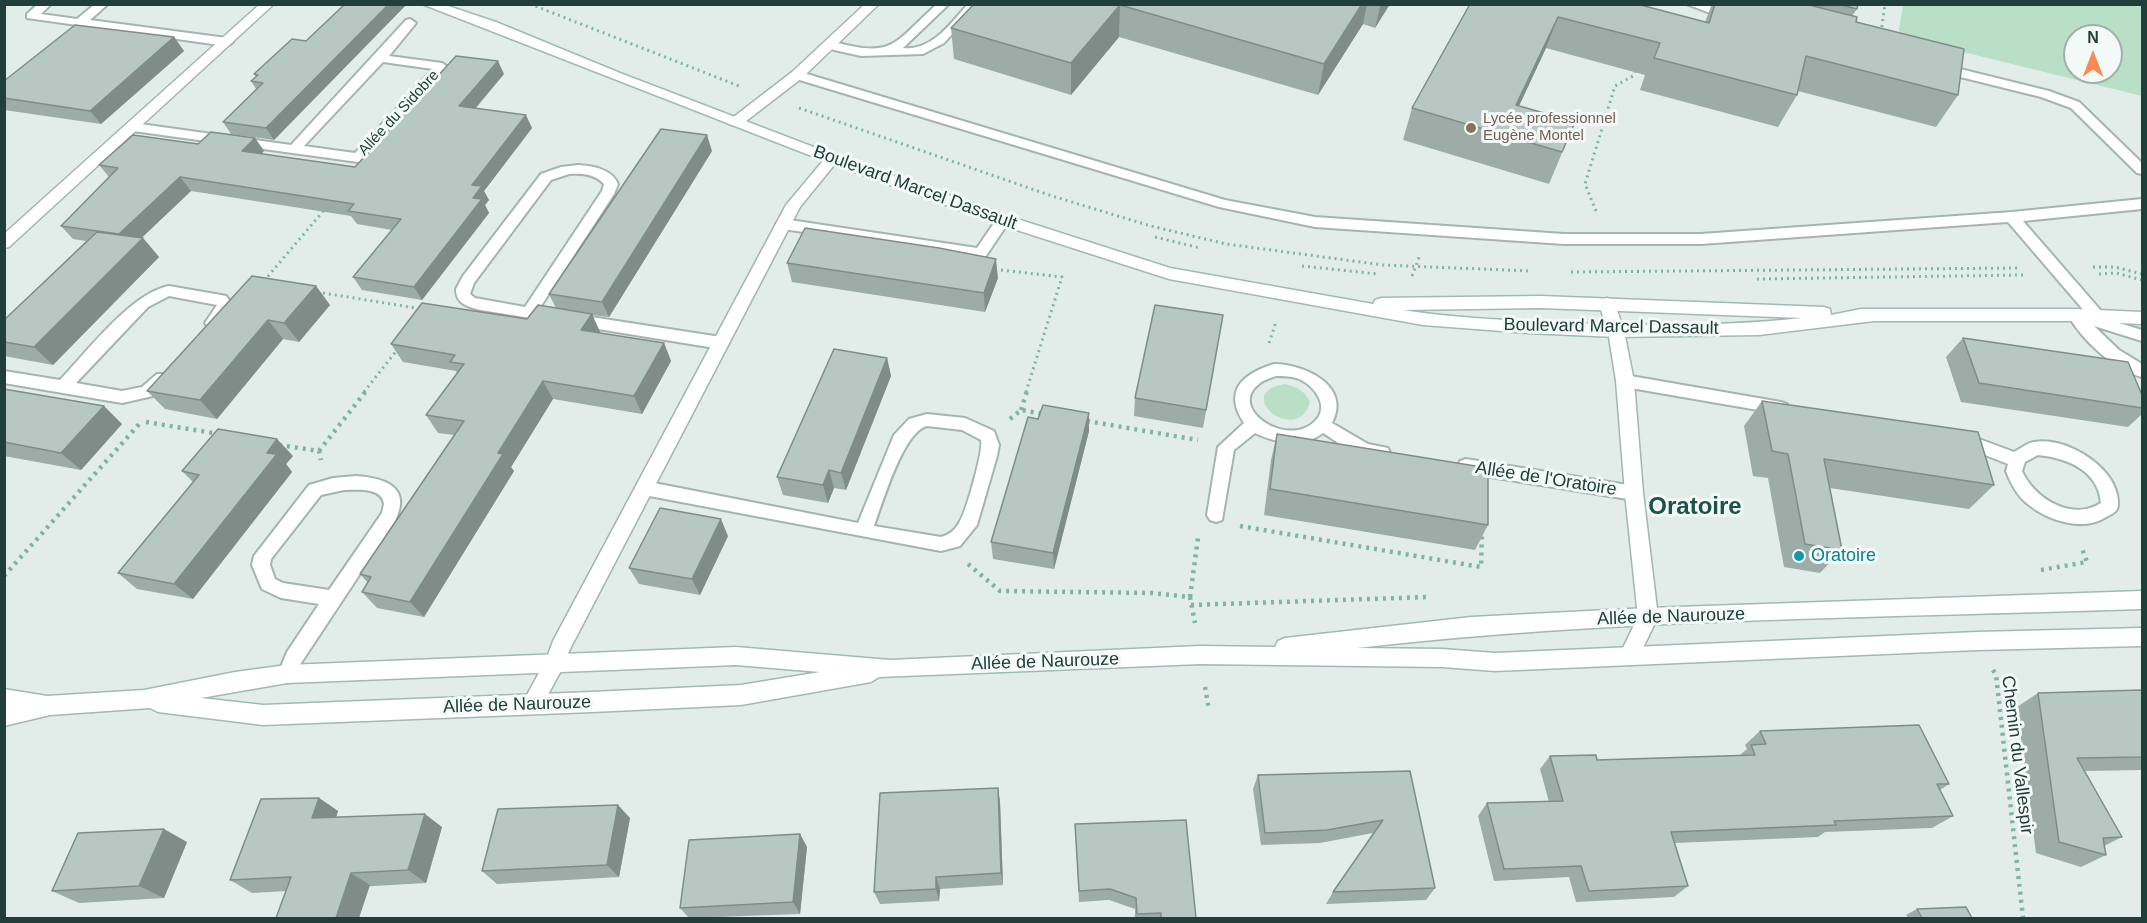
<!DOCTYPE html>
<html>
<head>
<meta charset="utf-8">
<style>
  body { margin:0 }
  #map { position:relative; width:2147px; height:923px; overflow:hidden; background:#e2ede9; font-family:Helvetica,sans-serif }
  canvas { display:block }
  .frame { position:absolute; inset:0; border:6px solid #213f3a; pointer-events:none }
  .north { position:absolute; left:2063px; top:24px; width:60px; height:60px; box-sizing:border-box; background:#f3f9f6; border:2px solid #9fafab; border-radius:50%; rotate:0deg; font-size:16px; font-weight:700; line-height:24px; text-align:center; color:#213f3a }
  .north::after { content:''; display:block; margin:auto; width:21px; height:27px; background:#fa8a53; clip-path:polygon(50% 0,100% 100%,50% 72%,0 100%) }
</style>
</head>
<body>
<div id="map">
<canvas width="2147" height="923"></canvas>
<div class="frame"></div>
<div class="north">N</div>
</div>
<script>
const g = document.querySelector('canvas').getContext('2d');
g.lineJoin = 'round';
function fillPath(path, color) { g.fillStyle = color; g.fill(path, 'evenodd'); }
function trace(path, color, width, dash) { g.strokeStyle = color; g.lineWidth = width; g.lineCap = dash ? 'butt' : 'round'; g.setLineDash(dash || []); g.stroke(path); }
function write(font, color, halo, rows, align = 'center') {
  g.font = font + ' Helvetica,sans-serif'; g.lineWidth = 6; g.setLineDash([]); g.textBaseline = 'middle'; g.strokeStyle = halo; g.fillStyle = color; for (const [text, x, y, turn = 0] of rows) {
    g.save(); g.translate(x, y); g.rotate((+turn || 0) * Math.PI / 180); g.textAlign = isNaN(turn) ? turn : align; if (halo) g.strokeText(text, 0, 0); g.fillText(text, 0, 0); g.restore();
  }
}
const green = new Path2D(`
  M1903 5H2142V96L1898 36ZM2075 36H2111V72H2075Z
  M1285 384C1297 387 1304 390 1310 402 1298 447 1230 393 1285 384Z`);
const pathFar1 = new Path2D(`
  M530 4 739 86
  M1881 33 1885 4
  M799 108 1052 196 1151 226 1226 244 1383 265 1531 271
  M1596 211 1585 184 1615 86 1633 76 1636 68
  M1155 237 1200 248
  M1302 266 1378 274
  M2093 267H2115L2142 274
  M1001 270 1062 277 1026 392
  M1571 272 2017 268
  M2099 274 2116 273 2142 280
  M1412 276 1420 255
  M1757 279 2023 275
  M264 281 325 209
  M317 292 422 309
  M1269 343 1276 322
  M364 392 397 350`);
const path = new Path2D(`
  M1021 410 1027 391
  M1010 419 1021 410 1044 414
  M1087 421 1198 440
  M146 422 219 434
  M279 445 319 451 321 460
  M319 451 366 391
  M1240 526 1481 567 1482 534
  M968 564 1000 591 1152 593 1190 597 1195 623
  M2041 570 2087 562 2081 546
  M4 576 141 422
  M1190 597 1198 538
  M1191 605 1428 597
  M1993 670 1996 675 2023 918
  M1205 687 1209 710`);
const lane = new Path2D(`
  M38 4H51L41 14 77 19 95 4H108L90 20 227 38 233 42 227 46 27 18V14Z
  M937 4H949L903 48C932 51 951 23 968 4H980L944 43 923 54 861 56 834 50 824 45 830 41C894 58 891 46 937 4Z
  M1686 4H1705L1735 16 1729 20Z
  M410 19 416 23 389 56 442 63 448 67 363 161 358 162 133 131 127 127 133 123 291 145 406 20ZM383 62 433 69 355 153 304 146Z
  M1940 64 2049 91 2079 102 2142 163V174L2137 173 2071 108 2041 97 1936 71 1934 68Z
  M797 71 1225 200 1315 217 1564 234H1701L2012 212 2142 199V209L2023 221 2102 312 2103 318 2142 330V341L2094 326 2119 350 2142 364V377C2114 370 2082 340 2068 315L2070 311 2075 310 2086 313 2008 222 1701 244H1564L1315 227 1219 207 793 78 791 75 793 72Z
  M578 165C593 166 612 169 618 184L614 194 539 309 721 337 726 339 729 343 726 347 721 349 481 310C468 307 456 304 456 289L463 276 541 174 561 167ZM569 174C582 173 595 174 604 184L602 191 525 307 475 298 470 294 474 283 551 180Z
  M1003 215 1010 220 986 256 981 258 783 229 776 224 783 219 977 248 998 217Z
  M169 286 221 295 226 296 232 304 218 327H208L205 323 217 305 169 296 148 307 76 383 122 391 142 387 157 374H169L171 378 153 396 122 403 4 383V371L60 380C87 352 131 293 169 286Z
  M1274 364C1303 364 1352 385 1332 423L1368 444 1388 448 1390 453 1388 458C1365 465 1341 444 1323 433 1302 449 1276 443 1255 433L1234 450 1222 520 1216 522 1210 520 1207 515 1218 447 1244 423C1223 391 1242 374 1274 364ZM1276 376C1283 376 1292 376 1299 379 1313 385 1330 405 1316 420 1290 450 1226 409 1259 384 1263 380 1271 378 1276 376Z
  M1625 375 1781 402 1787 404 1789 408 1787 412 1781 414 1625 387 1619 385 1617 381 1619 377Z
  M927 414 965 418 994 431 999 445 997 456 977 525 960 546 941 551 644 495 638 493 636 488 638 483 644 481 858 523 894 435 909 419ZM927 426 962 430 981 440C984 449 966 513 959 523 955 530 949 535 941 537L874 526C883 502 903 432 927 426Z
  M1963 433 2014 452C2020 449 2027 443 2034 442 2064 436 2112 465 2117 495 2118 500 2119 505 2117 509 2115 513 2110 515 2106 517 2083 532 2049 521 2029 505 2017 496 2011 484 2006 471L2008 464 1957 444 1955 439 1957 434ZM2038 455C2067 458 2098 470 2101 503 2073 521 2035 500 2022 471L2025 462Z
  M1466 459 1634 486 1640 488 1642 493 1640 498 1634 500 1466 473 1460 471 1458 466 1460 461Z
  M356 476C385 478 412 487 395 521L301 663 294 680 287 683 280 680 278 674 287 652 319 604 281 598 262 589 252 565 254 556 309 485 333 478ZM344 490C357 490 382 487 384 504L382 513 329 590 283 583 275 579 270 565 271 559 321 495Z`);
const street = new Path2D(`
  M260 4H274L9 247 4 248V234Z
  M865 4H879L802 78 741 125H731L729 122 731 119 792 72Z
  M832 154 839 159 800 207 570 649 562 669 539 711 532 714 525 711 522 704 546 660 553 641 786 205 827 156Z
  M1607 298 1613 300 1615 304 1624 331 1634 381 1643 493 1658 617 1636 662 1629 665 1622 662 1619 656 1638 617 1625 493 1616 381 1608 331 1599 304 1601 300Z`);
const secondary = new Path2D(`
  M422 4H442L496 22 620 73 837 156 1008 216 1170 268 1373 304 1375 300 1381 298 1541 296 1824 307 1830 309 1831 315 1861 309H2075L2142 312V324L2075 321H1874L1759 335 1616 337 1528 333 1423 325 1169 279 998 224 827 162ZM1541 308 1802 318C1720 327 1637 326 1554 322 1504 320 1453 318 1403 310Z
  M2142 591V609C1880 618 1617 618 1357 648L1442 649 1495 653 1977 632 2142 628V646L1977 650 1495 671 1442 667 1200 664 879 677 871 682 741 705 592 712 263 725 158 712 150 708 50 715 4 726V689L47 696 144 690 235 672 287 665 736 647 890 660 1200 646 1275 647 1278 641 1285 638 1471 617 1648 608ZM736 665 820 672 741 685 592 692 263 705 201 698 287 683Z`);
const wall = new Path2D(`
  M345 4H407L274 140 231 134 223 122 256 89 251 81 256 77 254 74 306 41Z
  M974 4H1390L1375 28 1363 24 1318 95 1119 37 1071 95 954 59 951 28Z
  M1470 4 1705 22 1712 4H1858L1857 9 1852 16 1856 22 1958 95 1936 127 1798 91 1797 95 1778 127 1640 90 1645 75 1546 48 1519 106 1575 122 1549 184 1403 140 1412 108Z
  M174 37 184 51 101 124 4 110V81Z
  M504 74 476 108 532 128 484 191 489 200 485 205 489 213 422 300 362 290 353 277 392 230 357 224 351 216 191 191 141 238H143L159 257 53 365 4 356V320L86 241 73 239 61 226 109 177 99 165 198 144 255 138 264 151 261 154 355 167Z
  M712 151 609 317 592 315 600 332 599 333 664 343 671 361 642 414 553 399 511 467 514 471 424 617 377 608 362 592 368 583 360 574 454 435 438 433 426 415 457 373 456 371 403 362 391 344 527 319 556 308 549 294Z
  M787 263 998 278 985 312 792 282Z
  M316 286 330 305 299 342 283 339 217 419 165 409 147 391Z
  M1223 315 1203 428 1134 416 1135 398Z
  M1963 338 2142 395V414L2128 427 1961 402 1946 357Z
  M887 358 891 376 846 490 834 488 828 503 783 495 777 477Z
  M4 389 122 424 81 470 4 456Z
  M1762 401 1994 485 1969 509 1830 488 1842 550 1820 573 1784 567 1768 478 1753 476 1744 426Z
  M1089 413V431L1054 569 993 559 991 542 1038 419Z
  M1277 434 1488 525 1475 550 1264 515 1271 460Z
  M293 456 286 464 292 472 193 599 137 589 118 573 193 482 182 471Z
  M728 536 700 595 639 584 629 568Z
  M2142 690V770L2085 771 2122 837 2104 846 2106 855 2081 867 2036 853 2017 707 2038 693Z
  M1760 731 1949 784 1940 790 1953 816 1932 828 1825 832 1818 837 1675 843 1688 886 1674 897 1576 902 1569 877 1494 881 1478 816 1487 803 1549 802 1540 769 1550 756 1597 760 1739 756 1747 749 1745 745Z
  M1410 771 1435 888 1426 900 1326 904 1333 892 1373 833 1320 843 1261 845 1253 789 1258 775Z
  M998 788 1000 802 1003 885 940 889 939 901 880 904 874 892Z
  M319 798 338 811 336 817 442 827 426 883 252 893 230 880Z
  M630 818 619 877 497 884 482 871Z
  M1075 824 1196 918H1135V909L1109 900 1079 902Z
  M800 834 807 847 800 914 689 918 680 908Z
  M187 842 164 898 79 903 52 891Z
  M1917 909 1972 918H1908L1906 915Z`);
const shadedWall = new Path2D(`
  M389 4H407L274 140 266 128Z
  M1362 4H1367L1363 24 1318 95 1324 64Z
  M1381 4H1390L1375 28Z
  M1120 5 1119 37 1071 95V63Z
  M1558 17 1546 48 1505 136 1516 105Z
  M174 37 184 51 101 124 90 111Z
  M498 61 504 74 466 119 459 106Z
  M526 115 532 128 484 191 489 200 485 205 489 213 422 300 414 287 473 198 472 185Z
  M707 135 712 151 609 317 602 302Z
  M255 138 264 151 251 165 242 151Z
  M180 177 191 191 131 248 119 234Z
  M143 238 159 257 53 365 34 347Z
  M996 259 998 278 985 312 984 293Z
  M316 286 330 305 299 342 284 323Z
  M592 314 600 332 590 348 581 330Z
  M268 320 283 339 217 419 200 400Z
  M664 343 671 361 642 414 634 396Z
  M887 358 891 376 846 490 841 473Z
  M543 381 553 399 511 467 514 471 424 617 410 602 498 453Z
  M104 406 122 424 81 470 61 453Z
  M1089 413V431L1054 569 1053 553Z
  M277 439 293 456 286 464 292 472 193 599 174 584Z
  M829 470 834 488 828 503 823 485Z
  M721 519 728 536 700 595 692 579Z
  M998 788 1000 802 1003 885 1001 873Z
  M319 798 338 811 332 831 312 818Z
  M618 805 630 818 619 877 607 865Z
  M425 814 442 827 426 883 408 870Z
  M164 829 187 842 164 898 139 886Z
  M800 834 807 847 800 914 793 902Z
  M351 873 370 885 359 918H336Z
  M936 877 940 889 939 901 936 889Z`);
const building = new Path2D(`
  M345 4H389L266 128 223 122 263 83 251 81 258 75 254 74 292 39 306 41Z
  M974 4H1362L1324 64 1120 5 1071 63 951 28Z
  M1470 4H1637L1709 23 1715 4H1805L1857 17 1856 22 1964 49 1958 95 1806 56 1797 95 1654 58 1660 43 1558 17 1516 105 1575 122 1562 152 1412 108Z
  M1837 4H1858L1857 9Z
  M75 25 174 37 90 111 4 98V81Z
  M456 56 498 61 459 106 526 115 472 185 482 186 473 198 482 199 414 287 353 277 401 219 348 211 354 204 180 177 119 234 61 226 118 168 99 165 133 135 198 144 211 132 255 138 242 151 355 167Z
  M661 129 707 135 602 302 549 294Z
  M805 228 939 248 996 259 984 293 787 263Z
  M97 232 143 238 34 347 4 342V320Z
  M252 276 316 286 284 323 268 320 200 400 147 391Z
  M422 303 527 319 538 305 592 314 581 330 664 343 634 396 543 381 498 453 503 454 410 602 362 592 371 577 360 574 464 421 426 415 464 364 450 362 455 355 391 344Z
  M1155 305 1223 315 1206 410 1135 398Z
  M1963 338 2128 362 2142 395V408L1979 383Z
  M834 349 887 358 841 473 829 470 823 485 777 477Z
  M4 389 104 406 61 453 4 442Z
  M1762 401 1978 432 1994 485 1824 459 1842 550 1805 544 1788 454 1772 451Z
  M1043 405 1089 413 1053 553 991 542 1028 417 1038 419Z
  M218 429 277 439 267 453 277 454 174 584 118 573 199 475 182 471Z
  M1277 434 1488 468V525L1270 489Z
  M660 508 721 519 692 579 629 568Z
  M2142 690V757L2077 758 2122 837 2103 838 2106 855 2059 842 2038 693Z
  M1919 725 1949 784H1937L1953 816 1834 821 1836 825 1671 832 1688 886 1589 891 1581 866 1504 869 1487 803 1563 801 1550 756 1596 755 1597 760 1755 755 1751 745 1766 744 1760 731Z
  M1410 771 1435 888 1333 892 1383 820 1327 830 1265 833 1258 775Z
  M998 788 1001 873 936 877V889L874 892 880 793Z
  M319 798 312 818 425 814 408 870 351 873 336 918H276L291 877 230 880 261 799Z
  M618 805 607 865 482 871 498 809Z
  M1186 820 1196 918H1161V913L1137 914 1136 898 1110 889 1079 891 1075 824Z
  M164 829 139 886 52 891 78 833Z
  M800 834 793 902 680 908 689 840Z
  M1966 907 1972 918H1922L1917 909Z`);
const markers = [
  [1471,128,6,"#8d6e63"],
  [1799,556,6,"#0f9aa8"]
];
const farStreetnames = [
  ["Allée du Sidobre",399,113,-47]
];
const farEducationnames = [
  ["Lycée professionnel",1483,119],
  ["Eugène Montel",1483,136]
];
const streetNames = [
  ["Boulevard Marcel Dassault",915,188,20],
  ["Boulevard Marcel Dassault",1611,327,1],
  ["Allée de l'Oratoire",1546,479,9],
  ["Allée de Naurouze",1671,617,-2],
  ["Allée de Naurouze",1045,662,-2],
  ["Allée de Naurouze",517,705,-2],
  ["Chemin du Vallespir",2017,755,83]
];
const cultureNames = [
  ["Oratoire",1811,556]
];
const districtNames = [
  ["Oratoire",1695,507]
];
fillPath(green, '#b9e0c7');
trace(lane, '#a4b5b1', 4);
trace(street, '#a4b5b1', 3);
trace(secondary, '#9fbab2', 3);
trace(pathFar1, '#80b3a7', 3, [2, 4]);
trace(path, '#80b3a7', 4.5, [3, 5]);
fillPath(lane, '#fff');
fillPath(street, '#fff');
fillPath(secondary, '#fff');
fillPath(wall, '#9daca7');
fillPath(shadedWall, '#808c88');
fillPath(building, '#b7c8c2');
trace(building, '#808c88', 1.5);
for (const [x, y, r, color] of markers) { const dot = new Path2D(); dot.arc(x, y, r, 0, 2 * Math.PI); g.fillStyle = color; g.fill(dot); trace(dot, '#f3f9f6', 2); }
write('15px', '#213f3a', '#f3f9f6', farStreetnames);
write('15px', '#785e54', '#f3f9f6', farEducationnames, 'left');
write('18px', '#213f3a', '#f3f9f6', streetNames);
write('18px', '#0d838f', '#f3f9f6', cultureNames, 'left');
write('bold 24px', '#1b534a', '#f3f9f6', districtNames);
</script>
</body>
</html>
